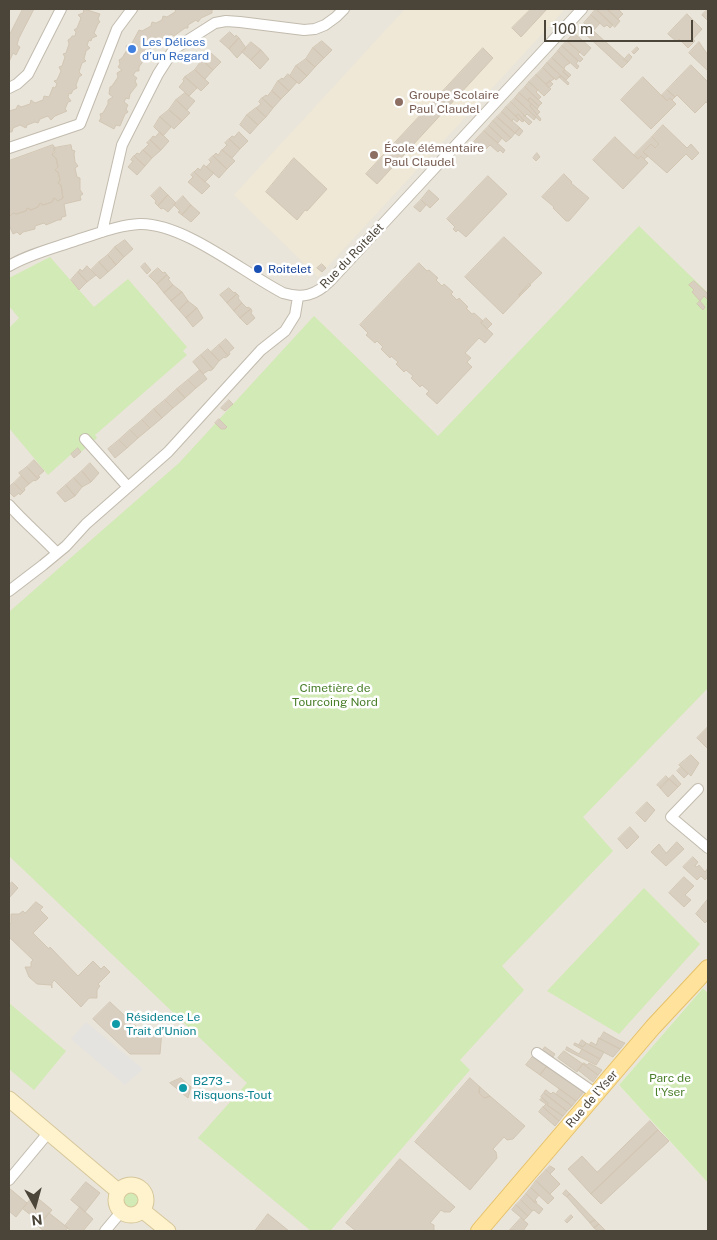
<!DOCTYPE html>
<html>
<head>
<meta charset="utf-8">
<style>
  body { margin:0 }
  #map { position:relative; width:717px; height:1240px; overflow:hidden; background:#f6f3ec; font-family:"Public Sans",sans-serif }
  canvas { display:block }
  .frame { position:absolute; inset:0; border:10px solid #4b4439; pointer-events:none }
  .north { position:absolute; left:10px; top:1180px; width:50px; height:50px; -webkit-text-stroke:4px #fff; paint-order:stroke; rotate:173deg; font-size:14px; font-weight:700; line-height:20px; text-align:center; color:#4b4439 }
  .north::after { content:''; display:block; margin:auto; width:18px; height:22px; background:#4b4439; clip-path:polygon(50% 0,100% 100%,50% 72%,0 100%) }
  .scale { position:absolute; left:544px; top:20px; width:149px; height:22px; box-sizing:border-box; border:2px solid #4b4439; border-top:0; padding-left:6px; font-size:15px; line-height:18px; white-space:nowrap; color:#4b4439; -webkit-text-stroke:4px #fff; paint-order:stroke }
</style>
</head>
<body>
<div id="map">
<canvas width="717" height="1240"></canvas>
<div class="frame"></div>
<div class="north">N</div>
<div class="scale">100 m</div>
</div>
<script>
const g = document.querySelector('canvas').getContext('2d');
g.lineJoin = 'round';
function fillPath(path, color) { g.fillStyle = color; g.fill(path, 'evenodd'); }
function trace(path, color, width, dash) { g.strokeStyle = color; g.lineWidth = width; g.lineCap = dash ? 'butt' : 'round'; g.setLineDash(dash || []); g.stroke(path); }
function write(font, color, halo, rows, align = 'center') {
  g.font = font + ' "Public Sans",sans-serif'; g.lineWidth = 5; g.setLineDash([]); g.textBaseline = 'middle'; g.strokeStyle = halo; g.fillStyle = color; for (const [text, x, y, turn = 0] of rows) {
    g.save(); g.translate(x, y); g.rotate((+turn || 0) * Math.PI / 180); g.textAlign = isNaN(turn) ? turn : align; if (halo) g.strokeText(text, 0, 0); g.fillText(text, 0, 0); g.restore();
  }
}
const residential = new Path2D(`
  M9 9H708V993L703 988 619 1085 708 1183V1231H9Z`);
const education = new Path2D(`
  M405 9H565L318 277 234 195Z`);
const green = new Path2D(`
  M639 226 708 293V688L583 817 613 851 502 966 524 990 460 1060 470 1070 330 1231H311L198 1138 247 1083 9 856V612L179 463 314 316 438 436Z
  M50 257 94 307 128 279 187 347 183 351 187 355 95 435 97 438 81 452 77 449 48 475 9 428V328L19 318 9 306V278Z
  M644 888 700 944 619 1034 547 991Z
  M703 988 708 993V1183L619 1085Z
  M9 1003 66 1051 34 1090 9 1069Z
  M123 1200a8 8 0 1 1 16 0a8 8 0 1 1-16 0Z`);
const parking = new Path2D(`
  M86 1022 143 1069 125 1085 71 1039Z`);
const building = new Path2D(`
  M23 9H34L19 38 17 45 20 47 16 55 13 53 9 62V36Z
  M84 9 100 14 98 19 100 22 98 24 94 33 97 36 92 38 91 41 89 40 87 45 90 48 86 51 84 59 86 61 82 63 79 72 82 75 79 77 76 85 77 88 73 90 71 94 69 93 68 97 71 101 68 102 65 109 67 111 55 116 51 120 48 116 40 119 38 123 35 122 27 125 26 128 20 125 13 128 12 132H9V111L16 109 18 105 21 107 30 104 31 100 35 103 43 100 44 96 49 97 53 87 55 88 57 84 54 81 57 80 61 71 59 67 62 66 65 57 63 54 66 53 69 44 68 40 71 38 72 36H75L76 32 74 30 77 28 81 18 78 15 83 13Z
  M176 9H214L212 10V13L201 18 198 22 196 20 188 25V28H185L174 36 171 34 164 39V43H160L147 50 145 54 146 57 139 67V71H136L133 75 137 78 135 81 137 85 130 94 129 99 126 98 124 102 128 105 126 109 128 112 125 114 120 126 116 125 114 129 99 121 101 118 100 114 103 113 108 104V100L113 97 109 94 110 87 112 86 118 77 117 73 122 70 118 67 120 64 119 60 122 58 127 50 126 46 131 45 139 30 142 31 151 26 152 22 156 23 162 20 163 16 167 17 175 12Z
  M531 9H547L521 37 512 28Z
  M596 9 613 25 610 28 607 25 604 27 591 15Z
  M596 9H607L620 21 615 27Z
  M607 9H618L623 14 618 19Z
  M708 9V21L702 15Z
  M687 14 702 29 693 39 695 41 688 48 679 39 677 42 668 34Z
  M591 15 600 23 593 31 584 23Z
  M588 26 628 62 622 68 583 32Z
  M230 32 235 37 236 35 239 38 229 49 220 41Z
  M574 33 591 48 584 56 567 41Z
  M239 38 246 48 237 58 229 49Z
  M322 41 332 50 324 58 313 48Z
  M567 41 580 52 578 54 583 59 580 62 562 46Z
  M251 42 261 50 251 60 242 52Z
  M699 42 708 55V71L689 53Z
  M562 46 578 61 576 64 579 66 577 69 558 51Z
  M637 47 639 49 634 54 632 52Z
  M313 48 324 58 315 67 306 59Z
  M483 48 493 58 377 184 366 174Z
  M261 50 269 59 260 69 251 60Z
  M558 51 570 63 565 66 564 69 552 58Z
  M211 53 221 62 213 70 202 60Z
  M629 54 632 57 628 62 624 60Z
  M552 58 565 70 563 72 569 77 566 80 547 63Z
  M306 59 315 67 307 76 296 66Z
  M202 60 213 70 205 79 195 70Z
  M547 63 561 76 556 80 543 68Z
  M691 65 708 82V104L706 102 695 113 677 95 675 97 667 90Z
  M296 66 307 76 299 84 290 76Z
  M543 68 554 79 546 84 536 75Z
  M195 70 209 83 201 91 185 77Z
  M565 70 571 75 569 77 563 72Z
  M288 74 297 82 289 91 278 81 282 78 283 79Z
  M536 75 551 89 544 96 529 82Z
  M561 76 569 83 568 85 559 77Z
  M185 77 197 88 189 96 179 87 184 81 183 80Z
  M643 77 667 101 670 98 676 104 651 129 621 100Z
  M278 81 289 91 281 99 272 91Z
  M550 81 553 84 549 88 546 84Z
  M529 82 538 90 536 92 541 97 538 100 525 87Z
  M525 87 542 103 539 106 530 98 528 101 519 93Z
  M667 90 675 97 672 100 670 98 667 101 662 95Z
  M272 91 281 99 273 108 262 98 266 95 267 96Z
  M185 93 195 101 187 110 176 100Z
  M519 93 532 104 530 106 541 119 540 121 515 98Z
  M262 98 273 108 266 117 256 108 261 104 259 102Z
  M515 98 536 117 534 120 527 114 525 116 511 102Z
  M530 98 539 106 537 109 528 101Z
  M176 100 190 113 182 121 169 110Z
  M511 102 524 115V117L525 116 532 122 529 125 518 114 516 116 506 107Z
  M532 104 540 112 537 115 530 106Z
  M506 107 519 120 517 122 513 119 512 121 502 112Z
  M256 108 266 117 258 125 247 115Z
  M169 110 182 121 174 129 160 117Z
  M502 112 520 128 515 133 497 117Z
  M518 114 524 121 522 122 516 116Z
  M247 115 258 125 250 134 240 125Z
  M160 117 171 127 163 136 154 127Z
  M497 117 515 133 511 138 493 121Z
  M493 121 511 138 506 142 489 126Z
  M663 125 687 148 691 144 699 153 692 160 686 154 667 173 643 152 651 144 655 148 659 144 652 137Z
  M489 126 502 138 498 143 484 131Z
  M520 128 523 131 519 136 515 133Z
  M484 131 505 150 503 153 500 150 498 152 490 145 484 151 472 144Z
  M160 132 169 141 161 150 150 140 153 136 155 137Z
  M239 132 248 141 240 149 229 139 232 136 234 137Z
  M615 137 638 159 641 156 648 163 623 189 593 160Z
  M652 137 659 144 655 148 651 144 643 152 648 156 644 159 641 156 638 159 634 155Z
  M229 139 240 149 232 158 222 150 227 145 225 143Z
  M150 140 161 150 152 158 143 150 149 144 147 143Z
  M53 145 55 148 52 155 56 158 58 167 55 170 58 172 60 180 58 183 61 185 63 198 58 201 54 198 52 202 43 205 40 203 38 207 31 210 27 208 26 211 16 214 13 213 9 217V161Z
  M71 145 72 150 75 151 74 154 75 162 78 166 75 168 77 177 80 178V190L83 194 80 196 81 200 64 204 66 216 62 217 61 220H58L46 225 44 223 35 226V229L23 232 20 235 17 232 13 234 9 225V217L13 213 16 214 26 211 27 208 31 210 38 207 40 203 43 205 52 202 54 198 58 201 63 198 61 185 58 183 60 180 58 172 55 170 58 167 56 158 52 155 55 152 54 148Z
  M143 150 152 158 145 166 134 156 137 153 139 154Z
  M222 150 235 161 227 169 213 156 216 153 218 155Z
  M537 153 540 157 536 161 533 158Z
  M134 156 145 166 137 175 128 167 133 161 131 160Z
  M213 156 227 169 219 178 206 167 211 162 209 160Z
  M294 158 327 189 307 211 305 210 297 220 266 192Z
  M204 165 214 173 205 182 194 172 198 168 200 170Z
  M194 172 210 186 202 194 188 182 193 177 191 175Z
  M564 174 572 182 571 183 589 198 569 221H566L553 208 554 207 542 197Z
  M488 176 507 194 466 237 458 230 456 232 453 229 455 227 447 219Z
  M160 187 168 195 158 206 155 203 156 201 151 196Z
  M429 190 439 199 430 208 421 200Z
  M168 195 176 203 168 212 163 208 161 209 158 206Z
  M183 196 191 205 182 215 178 212 180 211 174 205Z
  M421 200 426 205 420 212 414 207Z
  M191 205 200 213 191 222 182 215Z
  M504 237 542 273 519 295 520 296 503 314 465 277Z
  M125 240 133 249 124 257 115 247Z
  M115 247 124 257 116 265 108 255Z
  M108 255 116 265 108 272 99 262Z
  M99 262 108 272 100 279 91 270Z
  M145 263 151 270 147 274 141 267Z
  M419 263 427 271 429 270 438 278 436 280 442 286 444 284 453 292 451 294 457 300 459 298 468 307 466 308 472 314 474 313 483 321 481 323 493 334 485 343 479 338 465 353 471 358 467 362 472 367 437 404 426 394 429 391 422 385 420 387 411 378 413 376 406 370 404 372 396 364 398 362 391 356 390 358 381 349 383 347 377 341 375 343 366 335 368 333 360 325Z
  M322 264 326 268 322 272 317 268Z
  M87 266 96 275 87 282 78 272 80 269 82 271Z
  M158 268 163 273 165 272 167 275 157 284 149 276Z
  M78 272 87 282 79 290 71 280Z
  M167 275 170 278 168 279 173 285 164 293 157 284Z
  M694 281 708 294V300L704 296 700 301 692 292 694 290 689 285Z
  M529 284 531 285 520 296 519 295Z
  M173 285 182 292 171 301 164 293Z
  M229 288 234 293 235 292 237 294 227 303 220 295Z
  M182 292 188 301 179 310 171 301Z
  M237 294 239 296 238 298 242 303 234 311 227 303Z
  M188 301 197 308 186 318 179 310Z
  M700 301 705 307 703 310 697 304Z
  M242 303 247 308 248 307 251 309 240 318 234 311Z
  M197 308 203 318 193 327 186 318Z
  M251 309 252 311 251 313 255 318 247 325 240 318Z
  M486 318 492 324 487 329 481 323Z
  M226 339 234 348 229 352 230 354 228 356 219 345Z
  M219 345 228 356 225 358 224 357 219 361 211 352Z
  M208 349 219 361 213 369 201 355Z
  M201 355 213 369 210 371 209 370 203 374 193 362Z
  M200 370 207 379 196 388 188 380Z
  M188 380 196 388 185 398 177 389Z
  M177 389 185 398 173 408 165 400Z
  M165 400 173 408 162 418 154 409Z
  M229 400 233 404 225 411 221 408Z
  M154 409 162 418 150 428 142 420Z
  M219 419 227 427 225 429H221L215 423Z
  M142 420 150 428 138 438 130 430Z
  M130 430 138 438 127 448 119 440Z
  M119 440 127 448 115 458 108 449Z
  M78 448 81 452 74 458 71 454Z
  M34 460 44 471 38 476 40 477 38 479 27 467Z
  M90 463 99 473 91 482 82 471Z
  M27 467 38 479 35 481 34 480 29 484 19 473Z
  M82 471 91 482 82 487 74 478Z
  M21 476 29 484 24 488 25 490 23 492 14 483Z
  M74 478 82 487 75 496 66 485Z
  M14 483 23 492 20 495 19 493 14 497 9 492V487Z
  M66 485 75 496 65 502 57 493Z
  M707 728 708 730V749L697 738Z
  M691 755 699 763 691 776 679 765Z
  M681 767 688 774 684 778 677 771Z
  M673 775 681 784 678 787 669 779Z
  M666 776 669 779 661 788 657 785Z
  M669 779 678 787 668 797 660 788Z
  M647 802 655 810 645 822 636 813Z
  M630 827 639 837 627 849 618 839Z
  M677 842 684 849 666 866 651 852 659 844 666 853Z
  M693 857 698 862 695 866 697 867 699 865 705 872 708 868V877L705 880 701 876 697 880 683 867Z
  M684 877 694 886 685 895 691 900 684 907 669 893Z
  M12 882 18 888 9 898V885Z
  M708 899V920L705 923 696 914Z
  M36 902 43 907 40 910 48 918 33 933 49 949 50 947 78 976 93 961 101 969 104 966 110 972 98 984 100 986 97 990V998H89L81 1007 54 980 52 983V988L51 985 37 984 29 977 25 967H31V962L33 960 9 937V925L11 923V914H19L23 911 25 913Z
  M110 1002 139 1029 162 1030 160 1054H130L93 1019Z
  M604 1032 620 1041 625 1043 620 1049 600 1039Z
  M599 1038 620 1049 613 1057 589 1045 591 1042 596 1045Z
  M582 1040 586 1043 583 1047 579 1045Z
  M575 1043 583 1047 586 1043 604 1052 600 1059 574 1045Z
  M545 1047 555 1054 551 1060 541 1053Z
  M567 1047 579 1054 582 1049 600 1059 596 1065 566 1050Z
  M564 1051 583 1064 577 1072 558 1058Z
  M534 1055 548 1065 540 1075 526 1065Z
  M584 1063 587 1065 589 1063 602 1070 598 1075 583 1064Z
  M583 1064 598 1075 593 1082 578 1070Z
  M548 1065 585 1091 576 1101 540 1075Z
  M181 1078 191 1087 188 1098 170 1083Z
  M470 1078 480 1087 479 1093 484 1098 490 1096 525 1126 513 1139 507 1140 504 1137 493 1149 496 1152 497 1158 470 1190 415 1142Z
  M480 1087 490 1096 484 1098 479 1093Z
  M560 1089 576 1101 572 1106 556 1094Z
  M546 1090 551 1094 553 1092 572 1106 567 1111 544 1093Z
  M544 1093 567 1111 563 1116 547 1105 548 1103 541 1097Z
  M542 1098 548 1103 547 1105 563 1116 559 1121 543 1107 546 1104 540 1100Z
  M543 1107 559 1121 555 1126 539 1112Z
  M650 1121 658 1130 591 1194 568 1169 582 1156 597 1172Z
  M658 1130 669 1141 601 1204 591 1194Z
  M400 1159 455 1207 450 1212H444L441 1210 430 1223 434 1225V1231H356L346 1223Z
  M550 1166 555 1169 550 1174 546 1170Z
  M546 1170 560 1184 550 1194 536 1181Z
  M536 1181 554 1198 548 1204 531 1188Z
  M86 1182 100 1193 85 1212 71 1200Z
  M9 1188 27 1203 16 1217 9 1211Z
  M531 1188 539 1195 535 1200 537 1202 535 1203 526 1194Z
  M566 1190 570 1194 567 1197 563 1194Z
  M526 1194 543 1209 539 1214 534 1210 532 1211 521 1200Z
  M570 1194 595 1220 590 1223 567 1197Z
  M34 1195 52 1210 41 1223 23 1209Z
  M521 1200 532 1211 528 1216 516 1205Z
  M516 1205 528 1216 524 1220 512 1210Z
  M80 1207 93 1219 83 1231H71L65 1226Z
  M49 1213 68 1228 65 1231H44L38 1226Z
  M268 1214 289 1231H255Z
  M571 1215 573 1217 567 1223 565 1221Z
  M521 1218 528 1224 523 1231 510 1230Z
  M595 1220 599 1224 594 1228 590 1223Z
  M599 1224 606 1231H598L594 1228Z`);
const street = new Path2D(`
  M9 88 17 84 28 74 61 9
  M9 148 80 124 117 29 132 9
  M102 232 122 145 158 74 174 49 215 23 226 21 240 22 304 30 315 29 325 25 336 17 344 9
  M9 266C29 254 54 248 77 240 97 234 118 225 140 224 184 223 244 273 283 293 303 299 316 295 330 281L582 9
  M85 439 128 487
  M9 505C24 522 41 536 57 553
  M9 591 43 565 66 546 86 524 168 452 261 350 285 331 295 315 298 297
  M698 789 671 817 708 848
  M537 1053 596 1094
  M9 1180 49 1132
  M105 1231 121 1212`);
const secondary = new Path2D(`
  M9 1099 118 1191
  M116 1200a15 15 0 1 1 30 0a15 15 0 1 1-30 0Z
  M142 1210 168 1231`);
const primary = new Path2D(`
  M479 1231 653 1027 708 968`);
const markers = [
  [132,49,5,"#3f7fe0"],
  [399,102,5,"#8d6e63"],
  [374,155,5,"#8d6e63"],
  [258,269,5,"#1a4fb4"],
  [116,1024,5,"#0f9aa8"],
  [183,1088,5,"#0f9aa8"]
];
const shopNames = [
  ["Les Délices",142,42],
  ["d’un Regard",142,56]
];
const educationNames = [
  ["Groupe Scolaire",409,95],
  ["Paul Claudel",409,109],
  ["École élémentaire",384,148],
  ["Paul Claudel",384,162]
];
const streetNames = [
  ["Rue du Roitelet",352,256,-46],
  ["Rue de l'Yser",592,1099,-49]
];
const transitNames = [
  ["Roitelet",268,269]
];
const parkNames = [
  ["Cimetière de",335,688],
  ["Tourcoing Nord",335,702],
  ["Parc de",670,1078],
  ["l'Yser",670,1092]
];
const cultureNames = [
  ["Résidence Le",126,1017],
  ["Trait d’Union",126,1031],
  ["B273 -",193,1081],
  ["Risquons-Tout",193,1095]
];
fillPath(residential, '#eae5da');
fillPath(education, '#efe8d6');
fillPath(green, '#d2eab5');
fillPath(parking, '#e5e3e0');
fillPath(building, '#d8cfc1');
trace(building, '#d3c7b4', 1);
trace(street, '#c2bbae', 12);
trace(secondary, '#d6c79b', 17);
trace(primary, '#e6c16a', 18);
trace(street, '#fff', 10);
trace(secondary, '#fff3cd', 15);
trace(primary, '#ffe39c', 16);
for (const [x, y, r, color] of markers) { const dot = new Path2D(); dot.arc(x, y, r, 0, 2 * Math.PI); g.fillStyle = color; g.fill(dot); trace(dot, '#fff', 2); }
write('12px', '#366cbe', '#fff', shopNames, 'left');
write('12px', '#785e54', '#fff', educationNames, 'left');
write('12px', '#4b4439', '#fff', streetNames);
write('12px', '#164399', '#fff', transitNames, 'left');
write('12px', '#4a7f2a', '#fff', parkNames);
write('12px', '#0d838f', '#fff', cultureNames, 'left');
</script>
</body>
</html>
